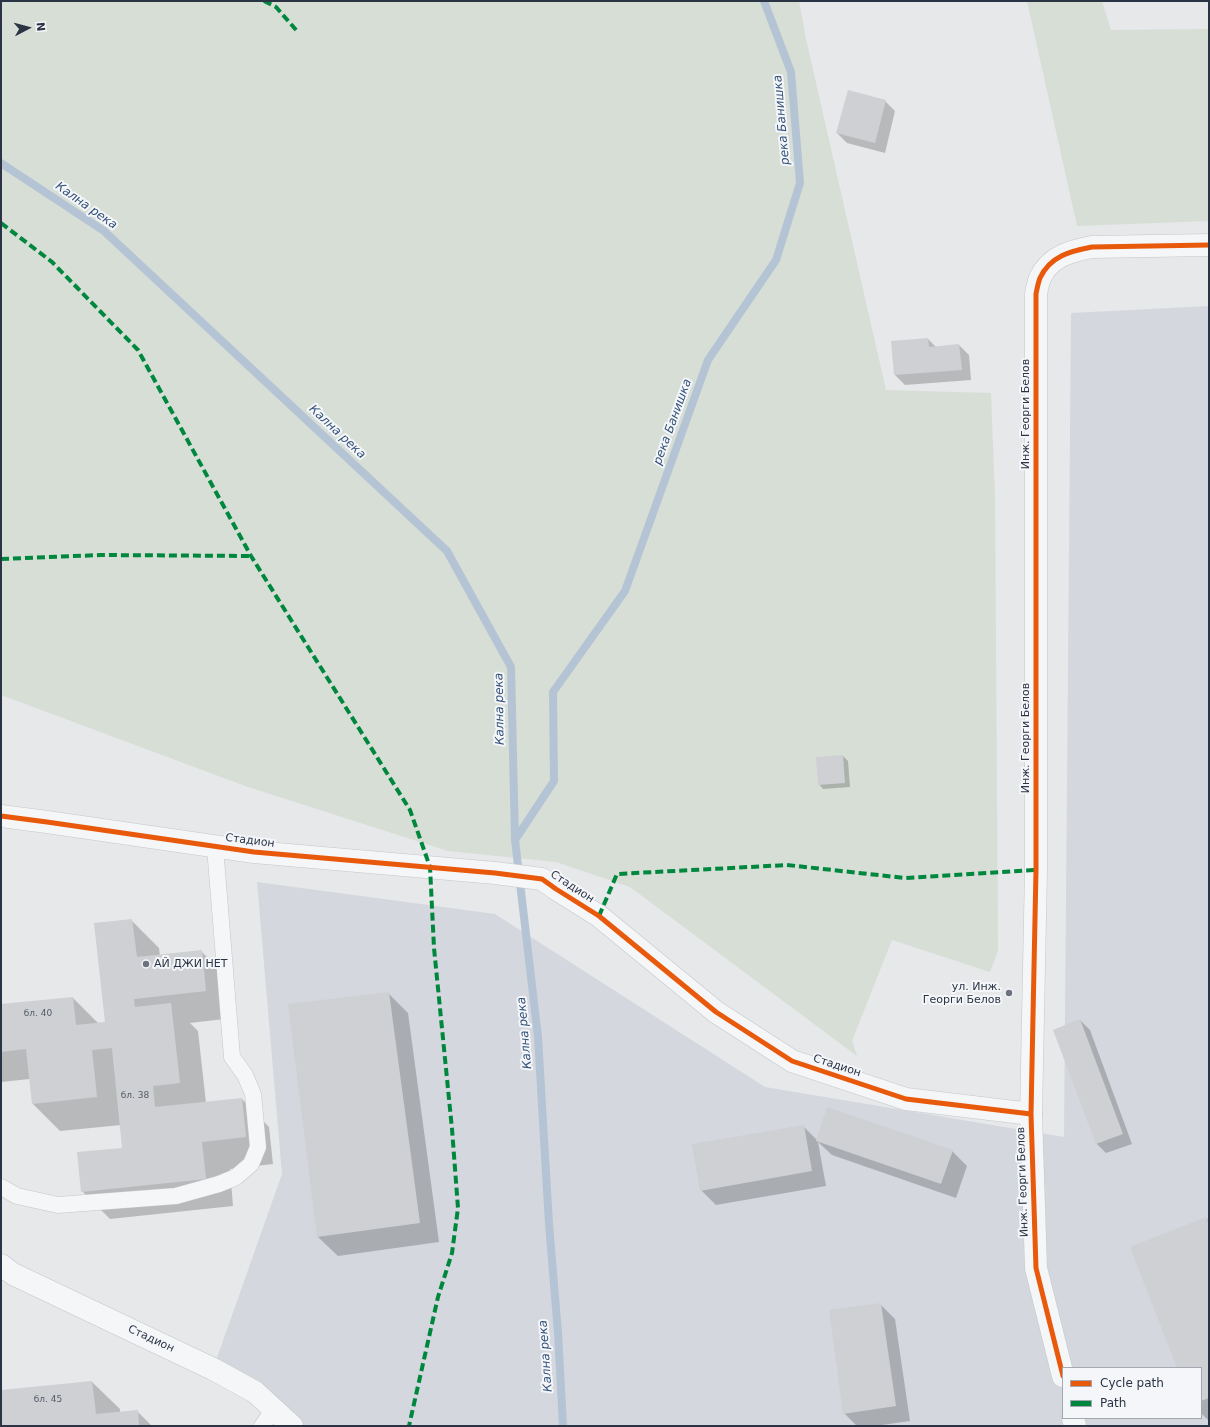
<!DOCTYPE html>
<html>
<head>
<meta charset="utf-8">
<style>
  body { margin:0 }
  #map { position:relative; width:1210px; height:1427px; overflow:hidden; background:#e6e8ea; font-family:"DejaVu Sans",sans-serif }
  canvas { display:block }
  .frame { position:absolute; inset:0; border:2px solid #2b3445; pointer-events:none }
  .legend { position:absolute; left:1062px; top:1367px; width:140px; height:52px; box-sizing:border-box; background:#f4f6f9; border:1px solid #a4a8b1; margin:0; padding:5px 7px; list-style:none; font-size:12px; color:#2b3445 }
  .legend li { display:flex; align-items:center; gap:8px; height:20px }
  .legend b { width:20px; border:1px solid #a4a8b1 }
  .north { position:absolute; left:8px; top:8px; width:40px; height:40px; -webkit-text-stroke:3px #f4f6f9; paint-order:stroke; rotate:84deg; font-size:11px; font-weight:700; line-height:16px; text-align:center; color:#2b3445 }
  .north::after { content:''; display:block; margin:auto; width:14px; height:18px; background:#2b3445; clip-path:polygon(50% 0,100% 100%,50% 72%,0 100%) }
</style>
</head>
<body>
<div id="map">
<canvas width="1210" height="1427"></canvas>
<div class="frame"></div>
<ul class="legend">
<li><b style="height:5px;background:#e8590c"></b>Cycle path</li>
<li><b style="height:5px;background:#00873e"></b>Path</li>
</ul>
<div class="north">N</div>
</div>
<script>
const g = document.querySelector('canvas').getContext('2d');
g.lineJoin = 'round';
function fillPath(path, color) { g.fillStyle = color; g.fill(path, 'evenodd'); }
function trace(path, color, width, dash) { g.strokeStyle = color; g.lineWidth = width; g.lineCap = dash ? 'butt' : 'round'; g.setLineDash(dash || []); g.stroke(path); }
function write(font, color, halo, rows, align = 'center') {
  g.font = font + ' "DejaVu Sans",sans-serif'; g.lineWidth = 4; g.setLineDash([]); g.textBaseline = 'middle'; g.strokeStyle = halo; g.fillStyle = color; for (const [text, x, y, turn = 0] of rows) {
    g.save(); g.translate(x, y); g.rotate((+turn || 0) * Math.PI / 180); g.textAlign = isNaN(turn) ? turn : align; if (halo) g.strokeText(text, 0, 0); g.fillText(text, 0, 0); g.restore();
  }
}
const built = new Path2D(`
  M1209 306V1426H292L213 1369 282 1174 257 882 495 914 765 1087 1064 1137 1071 313ZM1063 1368H1201V1418H1063Z`);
const green = new Path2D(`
  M1 1H799L806 39 886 390 991 393 995 497 998 951 990 972 892 940 852 1041 857 1056 630 887 556 862 448 851 248 787 1 695Z
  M1027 1H1102L1111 30 1209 29V221L1077 226Z`);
const shadow = new Path2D(`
  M885 101 895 111 885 153 847 143 837 133Z
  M928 339 936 347 959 345 969 355 971 380 905 385 895 375Z
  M843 756 848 761 850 787 823 789 819 784Z
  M132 921 159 948 160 956 201 951 229 979 233 1018 190 1023 198 1031 206 1103 242 1099 269 1127 273 1164 230 1169 233 1206 110 1219 82 1191 123 1149 121 1125 60 1131 33 1104 30 1079 1 1082V1005L73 998 99 1024 106 1023Z
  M388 993 408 1013 439 1242 338 1256 318 1237Z
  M1080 1020 1090 1030 1132 1144 1106 1153 1096 1143Z
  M803 1126 817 1140 952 1151 967 1166 956 1198 832 1155 818 1142 826 1186 716 1205 701 1190Z
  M1206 1218 1209 1221V1421L1201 1413V1368H1178Z
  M880 1304 895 1319 910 1421 875 1426H857L844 1413Z
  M92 1382 120 1409V1413L137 1411 152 1426H3L1 1391Z`);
const stream = new Path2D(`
  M1 163 104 231 447 551 511 667 515 840 538 1037 549 1224 558 1333 563 1426
  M515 840 554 781 553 692 625 591 708 360 776 260 800 183 791 72 764 1`);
const building = new Path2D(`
  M848 90 886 100 875 143 836 133Z
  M928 338 929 347 959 344 962 370 894 375 891 341Z
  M843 755 845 783 818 785 816 757Z
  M132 919 137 957 202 950 206 991 134 999 135 1007 171 1003 180 1083 153 1086 155 1107 242 1098 246 1137 202 1142 206 1179 81 1192 77 1152 122 1148 112 1048 92 1050 97 1097 32 1104 26 1049 1 1052V1004L73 997 76 1025 105 1022 94 923Z
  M389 992 420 1223 317 1237 288 1004Z
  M1080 1019 1123 1134 1096 1144 1053 1030Z
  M827 1107 953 1150 941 1184 816 1141Z
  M804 1125 812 1171 700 1191 692 1144Z
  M1206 1217 1209 1224V1398L1201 1401V1368H1177L1130 1247Z
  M881 1303 896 1406 843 1414 829 1310Z
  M92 1381 96 1414 138 1410 139 1426H2L1 1390Z`);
const service = new Path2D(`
  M1 1187 17 1196 58 1205 176 1196 219 1184 236 1177 251 1164 258 1147 253 1094 245 1075 232 1057 215 847
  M262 1426 274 1409`);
const minor = new Path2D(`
  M1 816 47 822 254 852 495 873 542 879 556 889 599 916 716 1012 792 1061 906 1099 1031 1114
  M1 1265 13 1274 213 1369 255 1392 292 1426`);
const tertiary = new Path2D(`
  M1063 1376 1036 1268 1031 1114 1036 870V294C1037 289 1038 283 1040 278 1050 256 1071 251 1092 247L1209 245
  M1073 1418 1075 1426`);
const quiet = new Path2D(`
  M264 1 276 7 297 31
  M1 223 52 262 138 350 251 556 410 810 430 867 434 948 452 1129 458 1208 452 1253 438 1297 409 1426
  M1 559 101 555 251 556
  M599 916 617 874 787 865 905 878 1036 870`);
const cycleway = new Path2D(`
  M1 816 47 822 254 852 495 873 542 879 556 889 599 916 716 1012 792 1061 906 1099 1031 1114
  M1063 1376 1036 1268 1031 1114 1036 870V294C1037 289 1038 283 1040 278 1050 256 1071 251 1092 247L1209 245`);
const markers = [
  [146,964,4,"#6c737f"],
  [1009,993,4,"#6c737f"]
];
const numberNames = [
  ["бл. 40",38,1014],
  ["бл. 38",135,1096],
  ["бл. 45",48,1400]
];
const streetNames = [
  ["Инж. Георги Белов",1026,414,-90],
  ["Инж. Георги Белов",1026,738,-90],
  ["Стадион",250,841,7],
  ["Стадион",572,887,33],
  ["Стадион",837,1066,18],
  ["Инж. Георги Белов",1023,1182,-92],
  ["Стадион",151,1339,25]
];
const poiNames = [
  ["АЙ ДЖИ НЕТ",154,964],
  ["ул. Инж.",1001,987,"right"],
  ["Георги Белов",1001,1000,"right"]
];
const waterNames = [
  ["река Банишка",782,120,-95],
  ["Кална река",86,206,35],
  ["река Банишка",673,422,-70],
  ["Кална река",337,432,43],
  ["Кална река",500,709,-91],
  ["Кална река",525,1033,-95],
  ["Кална река",546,1356,-94]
];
fillPath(built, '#d4d7dd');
fillPath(green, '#d6ded6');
fillPath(shadow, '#0003');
trace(stream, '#b4c4d5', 8);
fillPath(building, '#ced0d3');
trace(service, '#c4c6c8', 17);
trace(minor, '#c4c6c8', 23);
trace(tertiary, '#c4c6c8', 23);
trace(service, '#f5f6f7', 16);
trace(minor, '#f5f6f7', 22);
trace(tertiary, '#f5f6f7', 22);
trace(quiet, '#00873e', 4, [8, 4]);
trace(cycleway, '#e8590c', 5);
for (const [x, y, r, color] of markers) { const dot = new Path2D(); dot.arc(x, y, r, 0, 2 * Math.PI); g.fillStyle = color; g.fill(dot); trace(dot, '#f4f6f9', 1.5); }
write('9px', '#545c69', null, numberNames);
write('11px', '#2b3445', '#f4f6f9', streetNames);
write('11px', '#2b3445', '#f4f6f9', poiNames, 'left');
write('italic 12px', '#34527a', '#f4f6f9', waterNames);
</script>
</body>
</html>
